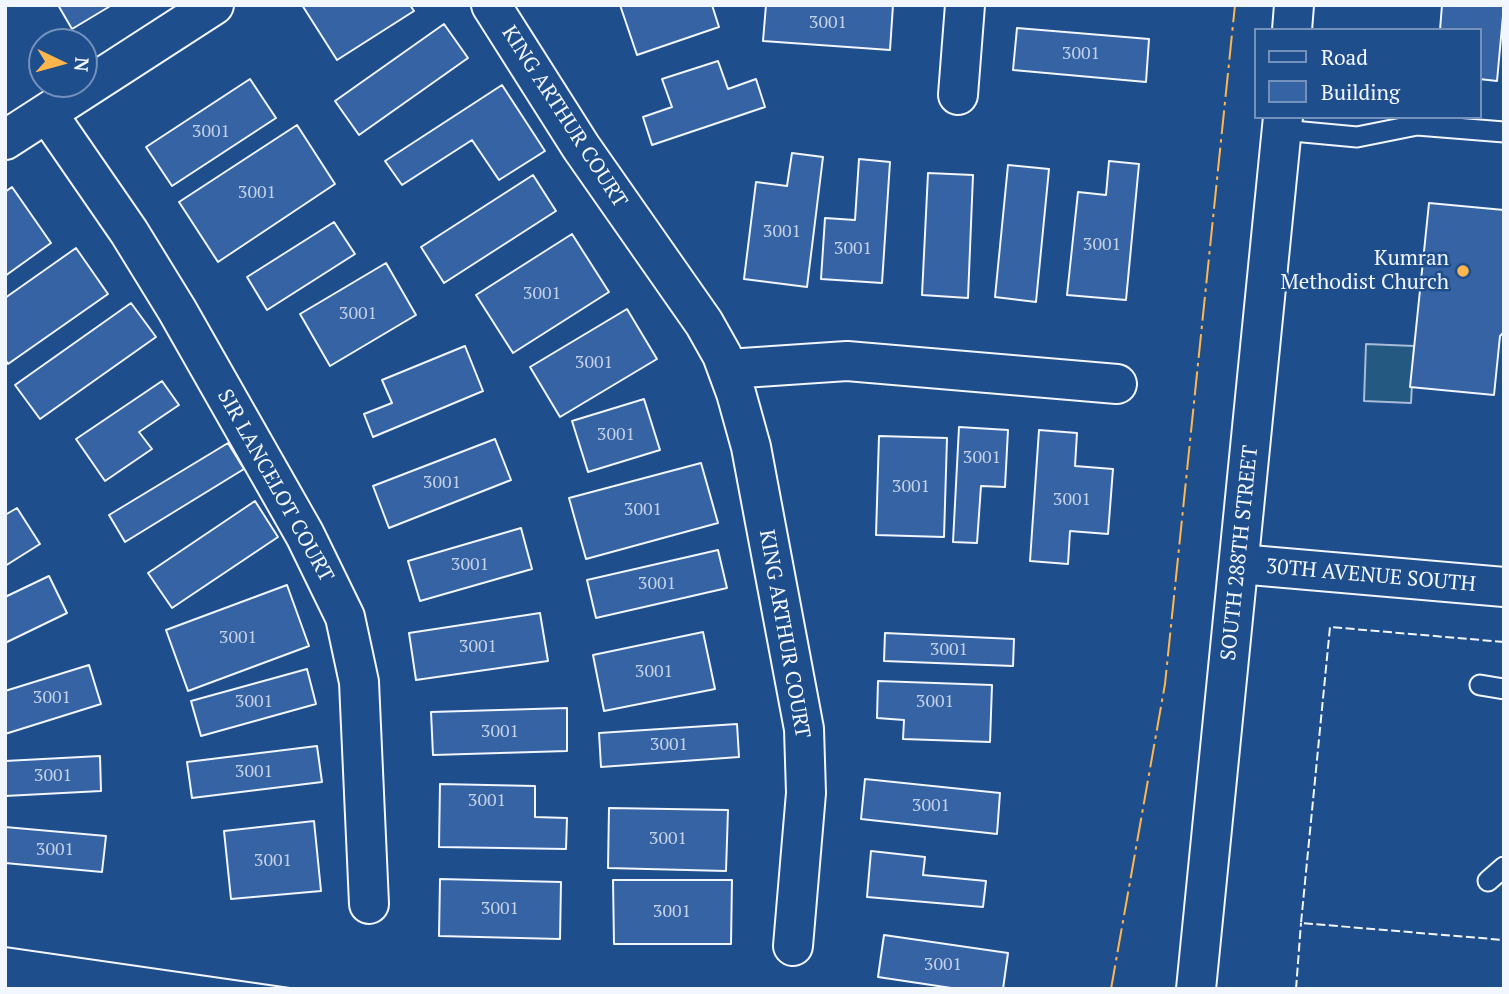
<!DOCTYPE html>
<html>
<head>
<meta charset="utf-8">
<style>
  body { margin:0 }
  #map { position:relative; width:1509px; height:994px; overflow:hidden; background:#1f4e8c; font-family:"PT Serif",serif }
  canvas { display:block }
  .frame { position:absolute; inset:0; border:7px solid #f2f6ff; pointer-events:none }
  .legend { position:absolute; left:1254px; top:28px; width:228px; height:91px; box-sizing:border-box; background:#1f4e8c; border:2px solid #7391ba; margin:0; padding:9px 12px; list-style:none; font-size:21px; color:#f2f6ff }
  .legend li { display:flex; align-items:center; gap:14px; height:35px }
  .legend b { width:35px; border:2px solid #7391ba }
  .north { position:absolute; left:28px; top:28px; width:70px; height:70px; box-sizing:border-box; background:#1f4e8c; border:2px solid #7391ba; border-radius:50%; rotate:95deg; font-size:19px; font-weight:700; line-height:28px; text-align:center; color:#f2f6ff }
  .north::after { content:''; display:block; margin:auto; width:24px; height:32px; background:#ffb74d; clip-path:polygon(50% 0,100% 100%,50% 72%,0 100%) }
</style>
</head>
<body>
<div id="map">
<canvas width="1509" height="994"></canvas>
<div class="frame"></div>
<ul class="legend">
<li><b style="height:9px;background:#1f4e8c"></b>Road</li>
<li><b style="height:19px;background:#3563a3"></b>Building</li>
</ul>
<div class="north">N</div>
</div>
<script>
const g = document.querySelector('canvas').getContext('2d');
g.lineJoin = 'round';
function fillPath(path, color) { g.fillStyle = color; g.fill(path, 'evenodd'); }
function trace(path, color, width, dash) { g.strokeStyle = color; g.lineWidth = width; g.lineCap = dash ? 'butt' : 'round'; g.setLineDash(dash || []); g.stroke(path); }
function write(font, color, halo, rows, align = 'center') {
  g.font = font + ' "PT Serif",serif'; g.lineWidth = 5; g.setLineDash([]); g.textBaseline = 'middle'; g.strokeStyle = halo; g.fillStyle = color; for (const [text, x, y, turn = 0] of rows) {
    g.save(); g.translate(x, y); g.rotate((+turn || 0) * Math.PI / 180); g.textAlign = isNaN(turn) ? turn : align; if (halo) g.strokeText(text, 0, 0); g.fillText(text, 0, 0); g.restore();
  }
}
const green = new Path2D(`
  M1366 344 1414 346 1411 403 1364 401Z`);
const building = new Path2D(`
  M58 5H112L72 29Z
  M302 5H410L414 11 337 60Z
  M620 5H712L719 27 637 55Z
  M766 5H893L890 50 763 41Z
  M1442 5H1504L1497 81 1479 79V30H1440Z
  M444 24 468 58 359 135 335 101Z
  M1017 28 1149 39 1146 82 1013 70Z
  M718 61 728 89 756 79 765 107 652 145 643 117 672 107 662 79Z
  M250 79 276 118 172 186 146 147Z
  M502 85 545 151 499 180 472 140 402 185 385 161Z
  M297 125 335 184 218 262 179 202Z
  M792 153 823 157 807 287 744 279 756 182 787 186Z
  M859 159 890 162 882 283 821 279 825 218 855 220Z
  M1109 161 1139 164 1126 300 1067 295 1078 192 1106 195Z
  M1008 165 1049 169 1036 302 995 297Z
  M928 173 973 175 968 298 922 295Z
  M533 175 556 211 444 283 421 247Z
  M12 187 51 243 5 276V192Z
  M1429 203 1504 210V332L1500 336 1494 395 1410 387Z
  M334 222 355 254 267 310 247 277Z
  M572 234 609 292 513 353 476 295Z
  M76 248 108 294 8 364 5 359V298Z
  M386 263 416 315 330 366 300 314Z
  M131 303 156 337 40 419 15 385Z
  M627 309 657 359 560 417 530 367Z
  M465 346 483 391 373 437 364 414 392 403 382 380Z
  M162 381 179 405 139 432 152 449 105 481 76 439Z
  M644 399 660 450 588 472 572 421Z
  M959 427 1008 430 1005 487 981 486 977 543 953 542Z
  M1039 430 1077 433 1075 466 1113 469 1108 534 1070 531 1068 564 1030 561Z
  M879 436 947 438 944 537 876 535Z
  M495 439 511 480 389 528 373 486Z
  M228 443 244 469 125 542 109 515Z
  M701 463 718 523 586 559 569 498Z
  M255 501 278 537 172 608 148 573Z
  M17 508 40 544 5 566V515Z
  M521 528 532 569 420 601 408 561Z
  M718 550 727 588 596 618 587 580Z
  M49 576 67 613 5 643V597Z
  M287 585 309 646 188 691 166 630Z
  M540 613 548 661 416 680 409 633Z
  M703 632 715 689 604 711 593 655Z
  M885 633 1014 639 1013 666 884 661Z
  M89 665 101 704 5 734V691Z
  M307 669 316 704 201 736 191 701Z
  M878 681 992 685 990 742 903 739 904 720 877 718Z
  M567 708V751L433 755 431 712Z
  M737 724 739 757 601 767 599 733Z
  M317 746 322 782 192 798 187 762Z
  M100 756 101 791 5 796V761Z
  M865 779 1000 793 997 834 861 819Z
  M440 784 535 786V817L567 818 566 849 439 847Z
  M609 808 728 810 726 871 608 868Z
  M314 821 321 891 231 899 224 831Z
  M5 827 106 836 102 872 5 863Z
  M871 851 925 857 923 875 986 881 983 907 867 897Z
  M440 879 561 882 560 939 439 936Z
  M613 880H732L731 944H614Z
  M884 935 1008 953 1003 989H958L878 977Z`);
const lane = new Path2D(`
  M1282 130 1357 137 1417 125 1504 132
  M1480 685 1504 689
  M1488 881 1504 867`);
const street = new Path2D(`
  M491 5 581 147 704 323 722 355 736 393 751 447 804 729 806 793 793 946
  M958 95 965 5
  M47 113 129 232 177 310 305 535 345 617 359 682 369 904
  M5 140 214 5
  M728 369 847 361 1117 384
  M1239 564 1504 587`);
const secondary = new Path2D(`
  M1292 30 1294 5
  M1196 989 1283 117`);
const tram = new Path2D(`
  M5 947 297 989
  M5 988 10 989`);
const fence = new Path2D(`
  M1504 642 1330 627 1301 923 1504 940
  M1296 989 1301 923`);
const power = new Path2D(`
  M1111 989 1165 684 1235 5`);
const markers = [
  [1463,271,7,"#ffb74d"]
];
const numberNames = [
  ["3001",828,23],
  ["3001",1081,54],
  ["3001",211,132],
  ["3001",257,193],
  ["3001",782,232],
  ["3001",1102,245],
  ["3001",853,249],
  ["3001",542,294],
  ["3001",358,314],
  ["3001",594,363],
  ["3001",616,435],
  ["3001",982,458],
  ["3001",442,483],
  ["3001",911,487],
  ["3001",1072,500],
  ["3001",643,510],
  ["3001",470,565],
  ["3001",657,584],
  ["3001",238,638],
  ["3001",478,647],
  ["3001",949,650],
  ["3001",654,672],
  ["3001",52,698],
  ["3001",254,702],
  ["3001",935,702],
  ["3001",500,732],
  ["3001",669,745],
  ["3001",254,772],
  ["3001",53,776],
  ["3001",487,801],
  ["3001",931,806],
  ["3001",668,839],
  ["3001",55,850],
  ["3001",273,861],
  ["3001",500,909],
  ["3001",672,912],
  ["3001",943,965]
];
const streetNames = [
  ["KING ARTHUR COURT",564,117,57],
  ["SIR LANCELOT COURT",275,486,61],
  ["SOUTH 288TH STREET",1240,553,-84],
  ["30TH AVENUE SOUTH",1371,576,5],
  ["KING ARTHUR COURT",784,634,80]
];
const poiNames = [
  ["Kumran",1449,259],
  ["Methodist Church",1449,283]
];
fillPath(green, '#245a82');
trace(green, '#a8bbd7', 2);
fillPath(building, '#3563a3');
trace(building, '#f2f6ff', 2);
trace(lane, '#f2f6ff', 23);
trace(street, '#f2f6ff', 42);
trace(secondary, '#f2f6ff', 42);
trace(lane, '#1f4e8c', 19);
trace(street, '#1f4e8c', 38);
trace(secondary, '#1f4e8c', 38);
trace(tram, '#f2f6ff', 2);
trace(fence, '#f2f6ff', 2, [9, 3.5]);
trace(power, '#ffb74d', 2, [24, 5, 3.5, 5]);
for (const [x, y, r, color] of markers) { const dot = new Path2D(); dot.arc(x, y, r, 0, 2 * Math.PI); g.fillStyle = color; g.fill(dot); trace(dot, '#1f4e8c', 2.5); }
write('18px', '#c3d1e8', null, numberNames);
write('21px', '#f2f6ff', '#1f4e8c', streetNames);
write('21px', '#f2f6ff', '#1f4e8c', poiNames, 'right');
</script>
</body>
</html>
